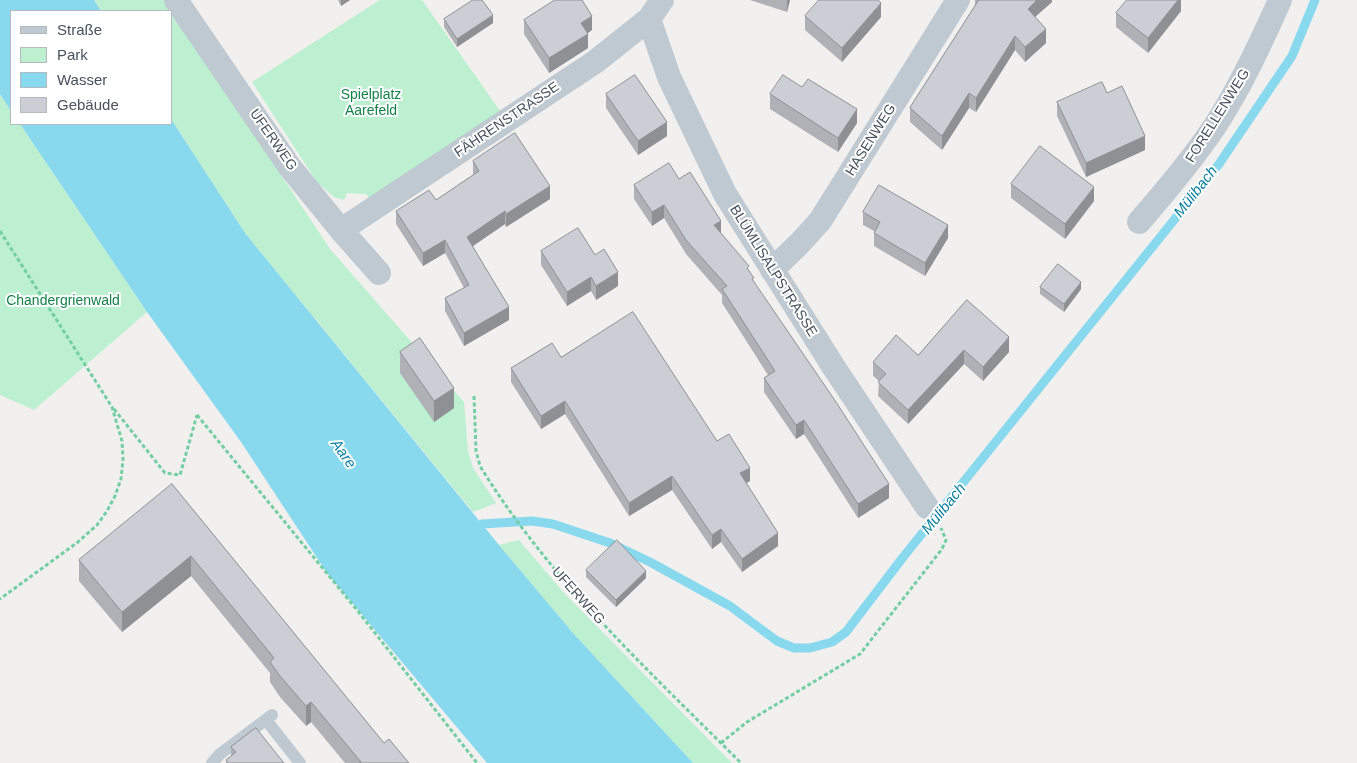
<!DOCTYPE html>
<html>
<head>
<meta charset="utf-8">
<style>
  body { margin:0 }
  #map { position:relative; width:1357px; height:763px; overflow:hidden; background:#f2efef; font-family:Helvetica,sans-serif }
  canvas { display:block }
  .legend { position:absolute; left:10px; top:10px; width:162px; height:115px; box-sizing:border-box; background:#fff; border:1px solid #b5babe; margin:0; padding:6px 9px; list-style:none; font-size:15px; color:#46525d }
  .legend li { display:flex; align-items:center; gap:10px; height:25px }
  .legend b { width:25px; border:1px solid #b5babe }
</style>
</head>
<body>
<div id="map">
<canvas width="1357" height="763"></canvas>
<ul class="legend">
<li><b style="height:6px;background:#bfc9d1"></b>Straße</li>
<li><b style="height:14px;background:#bcf0d0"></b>Park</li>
<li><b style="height:14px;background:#88d9ee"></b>Wasser</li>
<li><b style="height:14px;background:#cbced4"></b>Gebäude</li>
</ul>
</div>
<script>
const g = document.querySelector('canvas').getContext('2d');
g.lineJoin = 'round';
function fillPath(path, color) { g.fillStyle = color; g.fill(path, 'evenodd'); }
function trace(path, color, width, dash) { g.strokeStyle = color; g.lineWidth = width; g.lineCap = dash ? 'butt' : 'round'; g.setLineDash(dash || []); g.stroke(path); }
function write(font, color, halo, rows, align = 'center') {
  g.font = font + ' Helvetica,sans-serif'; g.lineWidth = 4; g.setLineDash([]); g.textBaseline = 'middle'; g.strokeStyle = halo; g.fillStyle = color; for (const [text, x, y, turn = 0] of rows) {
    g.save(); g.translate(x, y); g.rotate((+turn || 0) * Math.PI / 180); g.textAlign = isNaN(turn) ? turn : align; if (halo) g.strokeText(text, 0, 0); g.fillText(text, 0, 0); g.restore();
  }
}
const green = new Path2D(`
  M94 0H165L330 249 464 402 468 451 473 468 496 503 473 512 245 233 171 119V11H101Z
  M380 0H422L503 115 371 200 366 194 347 193 344 200 334 197 317 182 252 82Z
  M0 94 11 111V124H20L147 312 34 410 0 395Z
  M519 540 564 593 732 763H693L573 633 499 545Z`);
const water = new Path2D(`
  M0 0H94L101 11H11V111L0 94Z
  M171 119 245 233 499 545 573 633 693 763H487L327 573 241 442 147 312 20 124H171Z`);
const stream = new Path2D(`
  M473 528 482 524 532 521 553 524 610 543 650 562 730 606 777 641 794 648H810L832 642 846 632 904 556 1219 164 1292 56 1315 0`);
const path = new Path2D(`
  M0 231 112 407 122 441 123 460 121 479 115 496 107 511 97 525 78 542 0 599
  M474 396 476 451 480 466C549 579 648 670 741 763
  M114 409 165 473 180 475 197 415
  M197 415 357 610 477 763
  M721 743 747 722 860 654 942 549 946 540 941 528`);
const service = new Path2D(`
  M266 720 300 763
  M212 763 220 754 272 715`);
const minor = new Path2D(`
  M176 0 289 166 341 230 379 273
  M649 19 669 77 725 194 833 366 927 507
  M1139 222C1166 191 1192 160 1215 126 1241 86 1261 43 1280 0
  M341 230 595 62 649 19 662 0
  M772 270 799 244 820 221 958 0`);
const wall = new Path2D(`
  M338 0H350L341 6Z
  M750 0H790L787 12Z
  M975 0H1052V2L1035 17 1046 43 1025 62 1015 50 976 112 969 108 942 150 910 122V108L975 6Z
  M1181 0V11L1148 53 1116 27V13Z
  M805 16 881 17 842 62 805 30Z
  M444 19 493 23 457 47 444 27Z
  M524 20 592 30 588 33V48L549 73 524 34Z
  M1107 93 1145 150 1086 177 1057 116V102Z
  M606 94 667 136 638 155 606 108Z
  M770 94 857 123 838 152 770 109Z
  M473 161 550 199 506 227 505 224 473 246 509 320 464 346 445 311V298L464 288 445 253 423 266 396 224V211L436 200 473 175Z
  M679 179 721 233 749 271 754 282 889 498 858 518 804 434 796 439 764 392V378L768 375 722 303V295L686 254 664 218 652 226 634 199V185Z
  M1011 184 1094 201 1065 239 1011 198Z
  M863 212 948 238 925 276 874 246V231L863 225Z
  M541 251 595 255 618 286 596 300 591 291 567 306 541 265Z
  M1040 287 1081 289 1064 312 1040 294Z
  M967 300 1009 352 983 381 964 364 908 424 878 396 879 381 873 376V362L918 355Z
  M400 352 454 408 434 422 400 373Z
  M561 357 717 441 750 481 746 483 778 546 742 572 721 542 712 549 672 490 629 516 565 414 541 429 511 382V368Z
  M172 484 384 743 409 763H345L311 722 306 726 280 697 270 682V673L191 576 122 632 79 581V560Z
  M586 570 646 578 616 607 586 577Z
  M231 747 284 763H226V760L231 756Z`);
const shadedWall = new Path2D(`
  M341 0H350L341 6Z
  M787 0H790L787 12Z
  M1037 0H1052V2L1028 23V9Z
  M1178 0H1181V11L1148 53V38Z
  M881 3V17L842 62V48Z
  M493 15V23L457 47V39Z
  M592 16V30L581 37V23Z
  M1046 29V43L1025 62V47Z
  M588 34V48L549 73V58Z
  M1015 36V50L976 112V98Z
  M969 93V108L942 150V136Z
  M857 109V123L838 152V138Z
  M667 122V136L638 155V141Z
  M1145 136V150L1086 177V163Z
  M550 186V199L506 227V214Z
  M1094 187V201L1065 239V224Z
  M664 205V218L652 226V212Z
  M505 211V224L467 250V237Z
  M721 221V235L714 225Z
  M948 225V238L925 276V263Z
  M445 240V253L423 266V253Z
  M618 272V286L596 300V286Z
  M591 277V291L567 306V292Z
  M1081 282V289L1064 312V304Z
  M509 307V320L464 346V333Z
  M1009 337V352L983 381V367Z
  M964 350V364L908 424V410Z
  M454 388V408L434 422V401Z
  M565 401V414L541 429V416Z
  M804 420V434L796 439V425Z
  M750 468V481L740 487V473Z
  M672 476V490L629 516V503Z
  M889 484V498L858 518V504Z
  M721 529V542L712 549V535Z
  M778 533V546L742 572V559Z
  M191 556V576L122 632V612Z
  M646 571V578L616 607V600Z
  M311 702V722L306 726V706Z`);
const building = new Path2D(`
  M473 0H482L493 15 457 39 444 19Z
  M555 0H582L592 16 581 23 588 34 549 58 524 20Z
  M819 0H878L881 3 842 48 805 16Z
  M979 0H1037L1028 9 1046 29 1025 47 1015 36 976 98 969 93 942 136 910 108Z
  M1127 0H1178L1148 38 1116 13Z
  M635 75 667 122 638 141 606 94Z
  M783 75 802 87 808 79 857 109 838 138 770 94Z
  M1102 82 1107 93 1122 86 1145 136 1086 163 1057 102Z
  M515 133 550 186 506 214 505 211 467 237 509 307 464 333 445 298 469 285 445 240 423 253 396 211 429 190 436 200 479 171 473 161Z
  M1040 146 1094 187 1065 224 1011 184Z
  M669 163 679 179 690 172 721 221 714 225 749 266 747 268 754 278 752 279 836 402 889 484 858 504 804 420 796 425 764 378 775 371 722 289 727 286 686 240 664 205 652 212 634 185Z
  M879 185 948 225 925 263 874 233 880 222 863 212Z
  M578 228 595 255 604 249 618 272 596 286 591 277 567 292 541 251Z
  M1058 264 1081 282 1064 304 1040 287Z
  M967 300 1009 337 983 367 964 350 908 410 878 382 886 374 873 362 896 335 918 355Z
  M633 312 717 441 729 434 750 468 740 473 778 533 742 559 721 529 712 535 672 476 629 503 565 401 541 416 511 368 552 343 561 357Z
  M420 338 454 388 434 401 400 352Z
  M172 484 384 743 389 739 409 763H359L361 762 311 702 306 706 280 676 270 662 274 658 191 556 122 612 79 560Z
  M617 540 646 571 616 600 586 570Z
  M256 728 284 763H228L226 760 236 752 231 747Z`);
const parkNames = [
  ["Spielplatz",371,95],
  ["Aarefeld",371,111],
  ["Chandergrienwald",63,301]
];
const streetNames = [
  ["FORELLENWEG",1218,116,-58],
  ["FÄHRENSTRASSE",507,120,-34],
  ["UFERWEG",273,140,55],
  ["HASENWEG",871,140,-58],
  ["BLÜMLISALPSTRASSE",773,271,58],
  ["UFERWEG",578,596,48]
];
const waterNames = [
  ["Mülibach",1196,192,-52],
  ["Aare",343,454,55],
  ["Mülibach",944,509,-51]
];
fillPath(green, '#bcf0d0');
fillPath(water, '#88d9ee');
trace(stream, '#88d9ee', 9);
trace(path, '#73cfa2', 3, [4, 2.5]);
trace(service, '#bfc9d1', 12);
trace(minor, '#bfc9d1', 24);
fillPath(wall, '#afb1b6');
fillPath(shadedWall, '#8e9094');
fillPath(building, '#cbced4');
trace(building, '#8e9094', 1);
write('14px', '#14814b', '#fff', parkNames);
write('14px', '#46525d', '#fff', streetNames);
write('italic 15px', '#097f9e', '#fff', waterNames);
</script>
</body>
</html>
